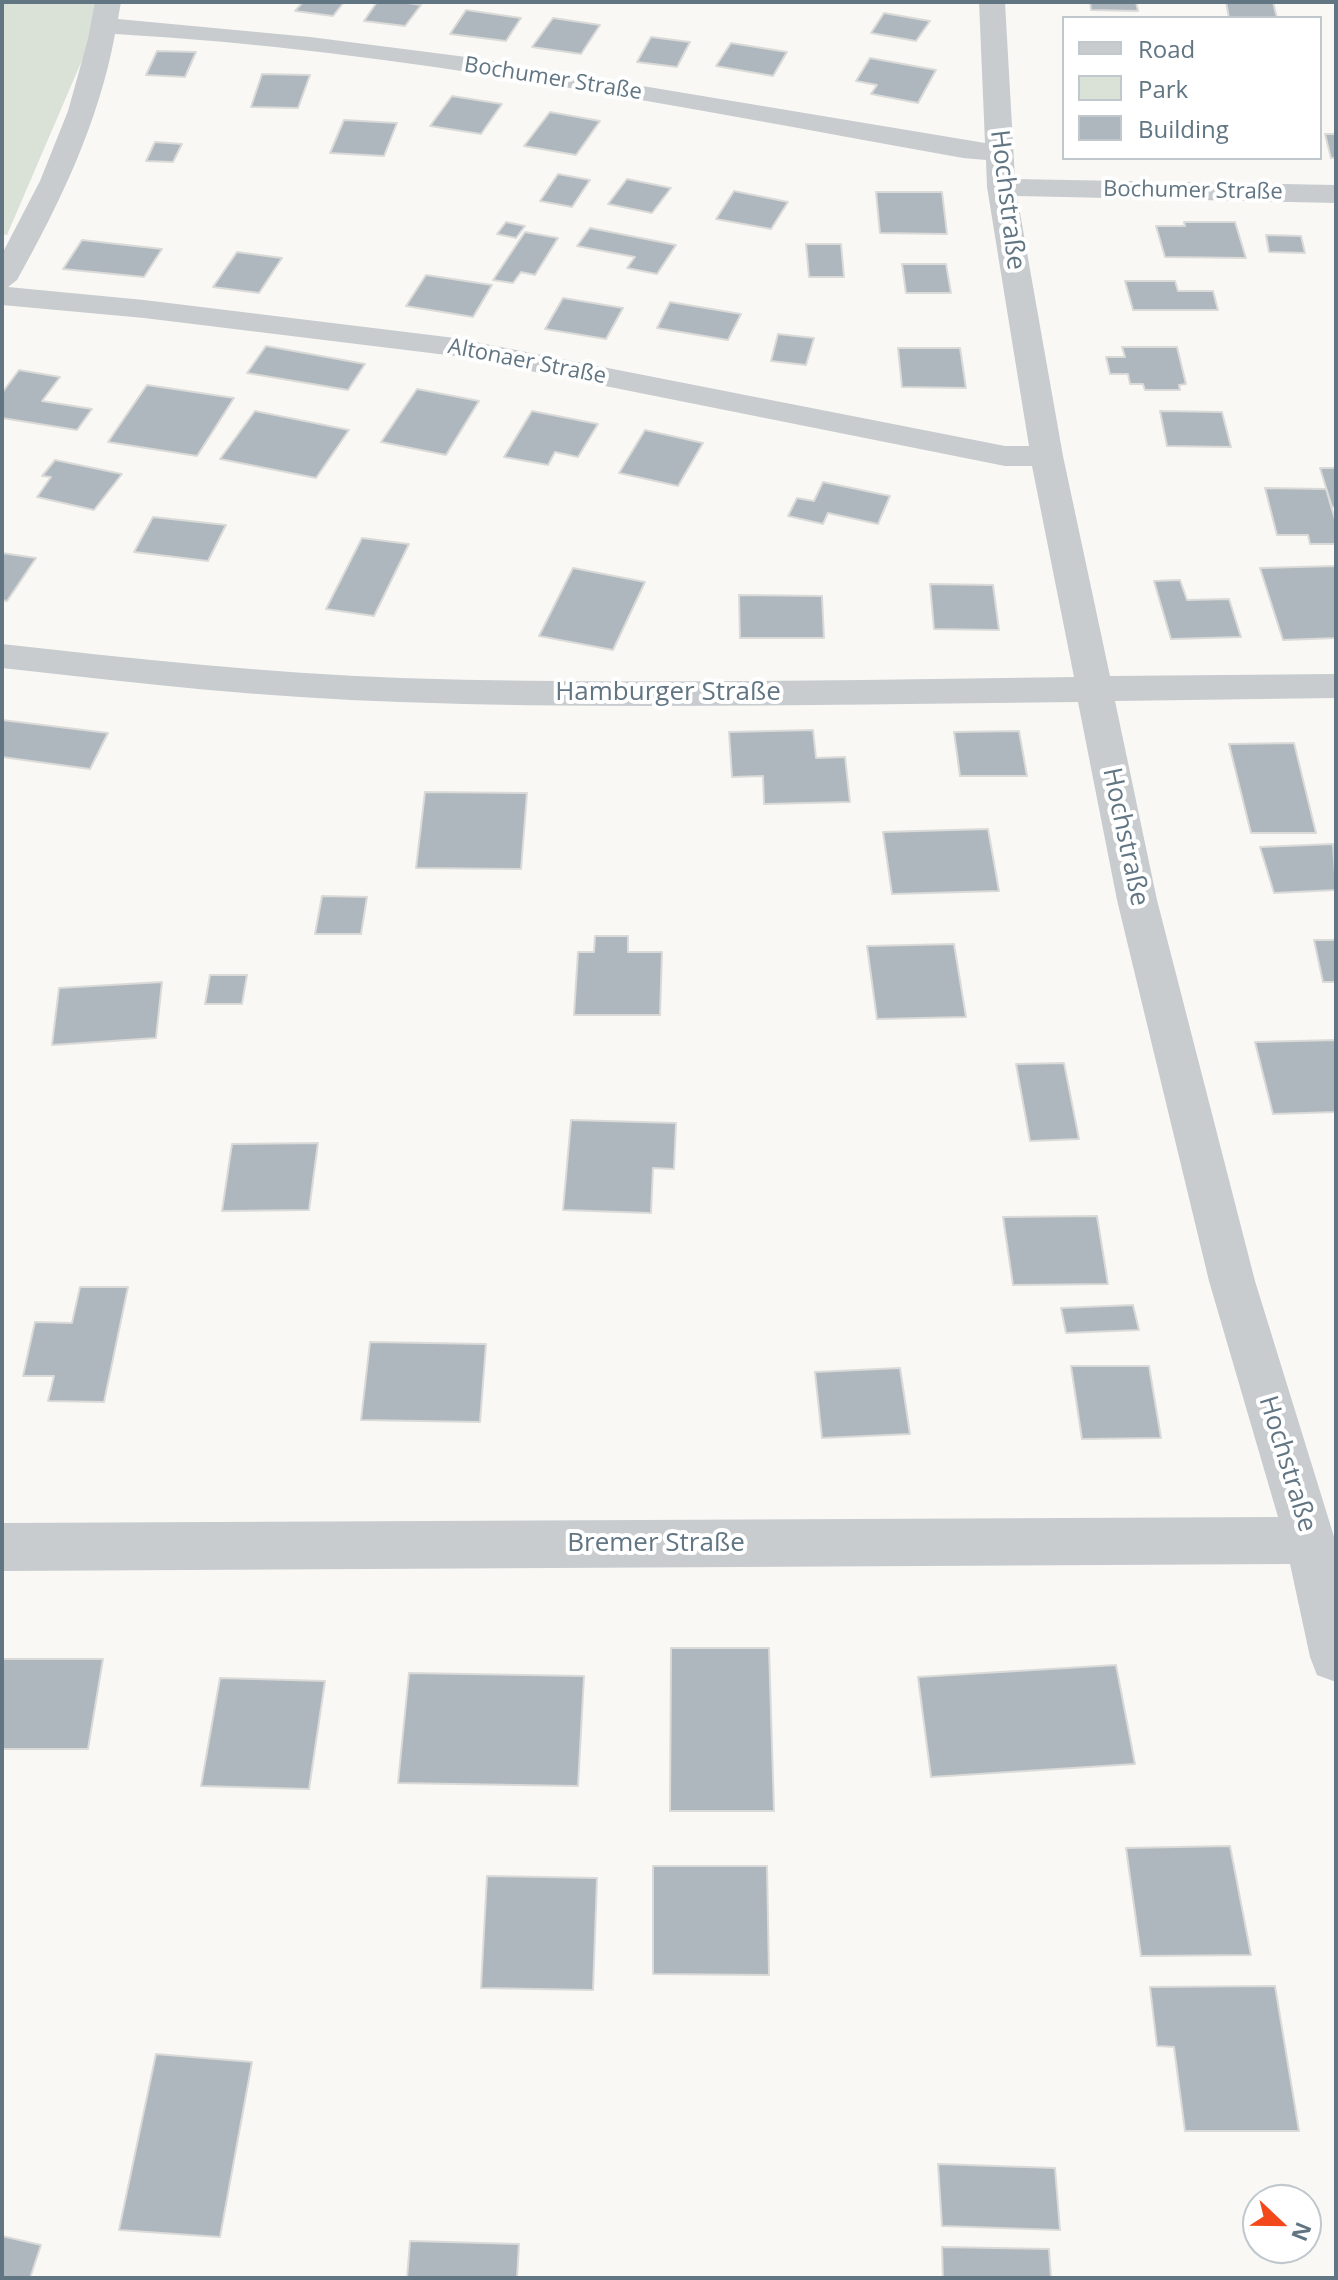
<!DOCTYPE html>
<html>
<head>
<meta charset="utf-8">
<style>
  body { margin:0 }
  #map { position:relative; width:1338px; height:2280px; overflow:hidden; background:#f9f8f5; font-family:"Open Sans",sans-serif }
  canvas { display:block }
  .frame { position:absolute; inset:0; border:4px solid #617583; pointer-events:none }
  .legend { position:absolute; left:1062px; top:16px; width:260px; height:144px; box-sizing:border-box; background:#fff; border:2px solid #c0c8cd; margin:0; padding:10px 14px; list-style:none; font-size:24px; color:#617583 }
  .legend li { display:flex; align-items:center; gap:16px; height:40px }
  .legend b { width:40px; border:2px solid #c0c8cd }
  .north { position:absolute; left:1242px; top:2184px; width:80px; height:80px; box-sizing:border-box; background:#fff; border:2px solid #c0c8cd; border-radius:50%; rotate:112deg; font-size:22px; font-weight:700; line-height:32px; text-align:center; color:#617583 }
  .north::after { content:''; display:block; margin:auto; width:28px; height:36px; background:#f3481b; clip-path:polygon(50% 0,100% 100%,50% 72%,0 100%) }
</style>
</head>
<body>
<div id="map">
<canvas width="1338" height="2280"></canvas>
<div class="frame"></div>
<ul class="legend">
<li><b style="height:10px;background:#c8cccf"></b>Road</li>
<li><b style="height:22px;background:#dae1d6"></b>Park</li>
<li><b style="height:22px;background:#aeb7bd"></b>Building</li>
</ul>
<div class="north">N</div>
</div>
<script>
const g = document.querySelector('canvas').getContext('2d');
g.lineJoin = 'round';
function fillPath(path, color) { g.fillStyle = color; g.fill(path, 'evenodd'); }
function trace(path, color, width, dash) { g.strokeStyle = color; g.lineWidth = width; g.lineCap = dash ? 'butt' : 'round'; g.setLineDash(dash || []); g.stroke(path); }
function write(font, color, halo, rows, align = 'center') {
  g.font = font + ' "Open Sans",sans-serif'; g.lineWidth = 8; g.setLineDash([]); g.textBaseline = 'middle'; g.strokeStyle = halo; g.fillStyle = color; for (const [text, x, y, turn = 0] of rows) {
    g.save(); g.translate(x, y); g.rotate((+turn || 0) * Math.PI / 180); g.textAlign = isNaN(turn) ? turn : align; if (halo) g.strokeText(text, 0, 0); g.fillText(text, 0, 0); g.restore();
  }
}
const green = new Path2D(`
  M2 2H99L92 37 7 235 2 234Z`);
const building = new Path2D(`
  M303 2H344L333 16 295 11Z
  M377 2H401L421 5 405 26 364 21Z
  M1090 2H1136L1138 11 1091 10Z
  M1226 2H1273L1277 18H1229Z
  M466 10 521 18 506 41 450 34Z
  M884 13 930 21 916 41 871 33Z
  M553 18 600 25 581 54 532 47Z
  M651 37 690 42 677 67 637 62Z
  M731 43 787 52 773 76 716 66Z
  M157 51 196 52 185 77 146 75Z
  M870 58 936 70 918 103 871 94 877 85 856 81Z
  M262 74 310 75 298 108 251 107Z
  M452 96 502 104 481 134 430 126Z
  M550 112 600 121 576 155 524 146Z
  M344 120 397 123 384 156 330 153Z
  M1325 134H1336V158H1331Z
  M155 142 182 144 173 162 146 161Z
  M558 174 590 180 572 207 540 201Z
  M627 179 671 188 652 213 608 204Z
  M734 191 788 202 771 229 716 219Z
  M876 192H942L947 234 880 233Z
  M506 222 525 226 516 238 497 234Z
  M1184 222H1235L1246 258 1165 257 1156 226H1185Z
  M590 228 676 245 657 274 627 268 635 257 577 246Z
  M525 232 558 238 535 275 521 272 513 283 493 280Z
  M1266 235 1301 236 1305 253 1269 252Z
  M82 240 162 249 144 277 63 269Z
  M806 244H841L844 277H809Z
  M237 252 282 258 259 293 213 287Z
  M902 264H946L951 293H906Z
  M426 275 492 285 473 317 406 306Z
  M1125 281H1175L1178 291H1213L1218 310H1133Z
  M563 298 623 308 606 339 545 329Z
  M670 302 741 314 728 340 657 328Z
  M778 334 814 338 806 365 771 361Z
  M266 346 365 364 348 390 247 373Z
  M1122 347H1177L1186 384 1179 385 1180 390H1145L1143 384H1130L1128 374H1110L1106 357H1125Z
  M898 348H960L966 388 902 387Z
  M19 370 60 377 42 401 92 409 77 430 2 418V393Z
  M147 385 234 398 197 456 108 442Z
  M417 389 479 401 446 455 381 442Z
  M255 411 349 430 316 478 220 459Z
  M532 411 598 424 578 457 555 452 548 465 504 457Z
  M1160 411 1222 412 1231 447 1167 446Z
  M645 430 703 443 678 486 619 473Z
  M55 460 122 474 94 510 37 497 51 477 42 476Z
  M1320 468H1336V507H1332Z
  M823 482 890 496 878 524 828 513 823 524 788 516 797 498 814 501Z
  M1265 488 1326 489 1336 523V544H1310L1308 535H1277Z
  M153 517 226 525 208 561 134 552Z
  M362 538 409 544 374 616 326 609Z
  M2 553 36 558 7 601 2 600Z
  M1336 566V638L1283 640 1260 568Z
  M573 568 645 582 613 650 539 636Z
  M1180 580 1187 600 1229 599 1241 637 1171 639 1154 581Z
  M930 584 993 585 999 630 934 629Z
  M739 595 822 596 824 638H740Z
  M2 720 108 733 90 769 2 757Z
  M813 730 816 758 845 757 850 802 764 804 763 776 732 777 729 732Z
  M1019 731 1027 776H960L954 732Z
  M1294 743 1316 833H1251L1229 744Z
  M425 792 527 793 521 869 416 868Z
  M988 829 999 891 892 894 883 832Z
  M1333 844 1336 890 1274 893 1260 847Z
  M322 896 367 897 361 934H315Z
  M595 936H628V952H662L660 1015H574L578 952H594Z
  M1314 940H1336V982H1323Z
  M954 944 966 1017 877 1019 867 946Z
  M210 975H247L242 1004H205Z
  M162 982 156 1038 52 1045 59 988Z
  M1336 1040V1112L1273 1114 1255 1042Z
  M1064 1063 1079 1139 1030 1141 1016 1064Z
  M571 1120 676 1123 674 1169 653 1168 651 1213 563 1210Z
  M318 1143 309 1210 222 1211 232 1144Z
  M1097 1216 1108 1284 1013 1285 1003 1217Z
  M80 1287H128L104 1402 48 1401 54 1376H23L35 1322 72 1323Z
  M1133 1305 1139 1330 1066 1333 1061 1308Z
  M370 1342 486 1344 480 1422 361 1420Z
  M1071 1366H1149L1161 1438 1082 1439Z
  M900 1368 910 1434 822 1438 815 1372Z
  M671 1648H769L774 1811H670Z
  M2 1659H103L88 1749H2Z
  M1116 1665 1135 1764 931 1777 918 1677Z
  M409 1673 584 1676 578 1786 398 1783Z
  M220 1678 325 1681 309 1789 201 1786Z
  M1230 1846 1251 1955 1141 1956 1126 1848Z
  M653 1866H767L769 1975 653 1974Z
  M487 1876 597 1878 593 1990 481 1988Z
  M1275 1986 1299 2131H1185L1174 2047 1157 2046 1150 1987Z
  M156 2054 252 2062 220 2237 119 2230Z
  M938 2164 1055 2168 1060 2230 942 2226Z
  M2 2236 41 2245 30 2278H2Z
  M410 2241 519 2244 517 2278H407Z
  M942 2247 1049 2249 1051 2278H943Z`);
const street = new Path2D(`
  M95 2H121L118 19 310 37 474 58 985 143 979 2H1005L1015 179 1336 185V203L1017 196 1063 456 1110 676 1336 674V698L1115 701 1157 900 1255 1281 1336 1543V1682L1317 1675 1310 1657 1290 1564 2 1571V1523L1278 1517 1209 1281 1117 900 1078 702C852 704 626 710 400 702 267 698 134 683 2 668V644C135 659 267 673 401 678 625 685 849 680 1074 677L1032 466H1005L455 356 144 318 2 305V254L40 181 68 111 88 39ZM115 34C400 50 683 108 963 158L986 160 987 187 1029 446H1005L455 338 144 300 8 287 17 280C60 203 99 122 115 34Z`);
const farStreetnames = [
  ["Bochumer Straße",553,79,9],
  ["Bochumer Straße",1193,191,1],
  ["Altonaer Straße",527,362,11]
];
const streetNames = [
  ["Hochstraße",1007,200,83],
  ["Hamburger Straße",668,693],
  ["Hochstraße",1125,837,78],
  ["Hochstraße",1287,1464,73],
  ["Bremer Straße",656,1544]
];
fillPath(green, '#dae1d6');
fillPath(building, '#aeb7bd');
trace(building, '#dadad8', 2);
fillPath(street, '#c8cccf');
write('22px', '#617583', '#fff', farStreetnames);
write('26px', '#617583', '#fff', streetNames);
</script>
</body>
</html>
